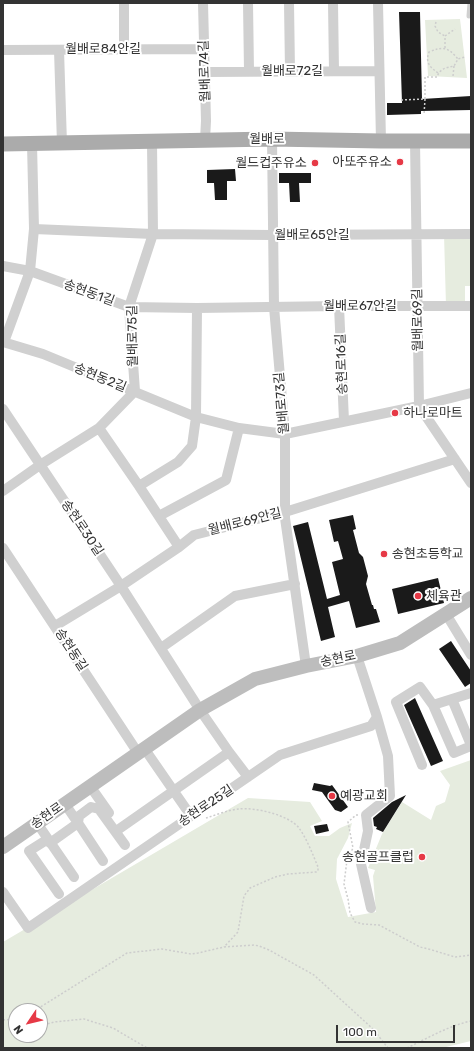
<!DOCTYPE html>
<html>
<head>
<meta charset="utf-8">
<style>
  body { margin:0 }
  #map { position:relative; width:474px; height:1051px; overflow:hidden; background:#fff; font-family:Rubik,sans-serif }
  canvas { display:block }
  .frame { position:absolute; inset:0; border:4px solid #333; pointer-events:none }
  .north { position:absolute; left:8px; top:1003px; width:40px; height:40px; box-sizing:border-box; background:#fff; border:1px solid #adadad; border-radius:50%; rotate:235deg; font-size:11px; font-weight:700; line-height:16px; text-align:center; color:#333 }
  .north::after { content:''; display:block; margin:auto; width:14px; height:18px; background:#e63946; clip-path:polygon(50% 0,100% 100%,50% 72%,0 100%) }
  .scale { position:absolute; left:336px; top:1025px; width:119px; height:18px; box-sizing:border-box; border:2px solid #333; border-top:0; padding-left:5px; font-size:12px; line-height:14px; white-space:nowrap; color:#333; -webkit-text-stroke:3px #fff; paint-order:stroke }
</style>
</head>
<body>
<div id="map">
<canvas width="474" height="1051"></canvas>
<div class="frame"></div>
<div class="north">N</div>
<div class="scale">100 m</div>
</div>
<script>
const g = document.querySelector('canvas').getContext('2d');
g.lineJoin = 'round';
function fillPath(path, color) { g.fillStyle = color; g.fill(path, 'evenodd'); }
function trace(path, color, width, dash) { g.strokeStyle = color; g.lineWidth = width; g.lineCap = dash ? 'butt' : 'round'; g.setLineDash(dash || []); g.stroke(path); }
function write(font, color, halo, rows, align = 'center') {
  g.font = font + ' Rubik,"Noto Sans KR",sans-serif'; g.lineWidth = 4; g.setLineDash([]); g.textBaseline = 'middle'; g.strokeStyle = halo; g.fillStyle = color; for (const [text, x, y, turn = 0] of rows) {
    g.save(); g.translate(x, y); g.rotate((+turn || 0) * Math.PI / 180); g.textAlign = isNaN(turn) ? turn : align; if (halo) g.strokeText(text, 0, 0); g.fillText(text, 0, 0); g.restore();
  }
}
const green = new Path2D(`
  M460 19 467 78 428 76 425 20Z
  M444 234H471V286H465V306H446Z
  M471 760V1041L442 1048H3V942L248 798 310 802 322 821 310 826 315 836H329L340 828 352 823 348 838 337 859 336 879 348 917 376 912 373 876 375 870 368 868 382 834 402 802 431 820 436 806 445 802 450 785 440 771ZM16 1011H40V1035H16Z`);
const building = new Path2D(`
  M399 12H420L422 99 471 96V110L421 111V114L387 115V103H402Z
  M235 169 236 181H227V200H215L214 183H207V170Z
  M279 173H311V183H299L300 202H290L289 183H279Z
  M353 515 356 529 353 530 359 553 363 557 368 576 366 584 372 605H373L374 609H376L380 622 356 628 349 601 328 607 335 637 321 641 293 526 308 522 327 599 340 595 332 562 343 559 338 541 334 542 329 520Z
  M438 578 444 603 398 614 392 589Z
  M451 641 471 671V683L465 687 439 649Z
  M415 698 443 761 431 766 404 705Z
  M314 783 330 786 332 785 348 807 341 812 335 810 322 792 312 790Z
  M406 795 383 832 376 829 377 827 374 826 373 818 392 802Z
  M327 824 329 831 316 834 314 826Z`);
const path = new Path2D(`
  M436 22 435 26 438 32 445 36
  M445 48V36L455 29
  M438 73C430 67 425 63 429 52 443 46 448 47 458 59
  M453 76 454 66
  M425 99V77H437C440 68 446 68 454 66L458 59 465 57
  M401 100 425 99 424 115
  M358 815H356L348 822 353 848 347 860 344 884 348 899 350 913 355 922 363 924 379 925 420 947 432 950 455 957 464 956 471 955
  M206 818C216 815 228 810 239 809 255 807 289 815 299 828 307 839 313 855 318 867V871L316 872 288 874 275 877 250 888 244 896 238 932 224 947
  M34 1011 127 953 162 949 191 954 198 953 224 947 254 945 259 946 269 950 314 975 373 1029 388 1048
  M3 1020 16 1019
  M40 1026 54 1022 84 1019 113 1028 147 1048
  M407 1048C428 1038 448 1026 471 1021`);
const service = new Path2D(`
  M469 16 470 3H471`);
const minor = new Path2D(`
  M203 3 206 121 205 140
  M248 3 249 71
  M289 3 290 71
  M333 3 334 71
  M378 3 381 141
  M124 49V3
  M3 50 204 49
  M59 50 62 144
  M205 72 379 71
  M272 139 274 307 285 434V518L306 666
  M415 141 419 406 471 483
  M34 229 153 234 273 235 471 234
  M3 266 30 271 129 307 197 308 339 306H471
  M339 306 344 421
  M3 342 43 354 196 417 239 428 285 434 419 406 471 393
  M4 342 30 271 34 229 32 144
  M3 409 121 586 200 710 229 752
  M99 428 139 486 179 547
  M139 486 178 462 192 446 196 417 197 308
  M3 491 40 465 99 428 135 391 129 307 153 234 152 142
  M159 516 226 480 239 428
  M3 548 138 753
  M446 614 471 655
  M55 626 121 586 179 547 194 535 285 512 455 459
  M161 648 235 596 295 584
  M471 693 433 705 454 753 471 746
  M452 699 471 745
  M144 748 191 816
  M422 765 396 702 420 687 433 705
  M90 786 109 813
  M37 823 48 839 29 851 59 894
  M119 829 229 752 248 777
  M48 839 74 877
  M50 843 78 823 65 804
  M103 861 78 823 79 816 91 807 99 809 125 845
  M3 892 28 928 280 755 371 726 377 717 357 656
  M371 908 361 864 368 831 366 815 390 796 388 756 377 717`);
const secondary = new Path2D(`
  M3 847 200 710 255 679 306 666 357 656 400 643 471 598`);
const primary = new Path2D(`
  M3 144 272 139 381 141H471`);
const markers = [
  [400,162,4,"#e63946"],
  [315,163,4,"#e63946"],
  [395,413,4,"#e63946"],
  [384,554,4,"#e63946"],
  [418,596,4,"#e63946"],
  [332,796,4,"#e63946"],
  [422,857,4,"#e63946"]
];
const streetNames = [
  ["월배로84안길",103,49],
  ["월배로74길",205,71,-92],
  ["월배로72길",292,71],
  ["월배로",267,139],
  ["월배로65안길",312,235],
  ["송현동1길",89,293,20],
  ["월배로67안길",360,306],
  ["월배로69길",418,320,-91],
  ["월배로75길",133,336,-91],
  ["송현로16길",342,364,-92],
  ["송현동2길",100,378,22],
  ["월배로73길",282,403,-95],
  ["월배로69안길",245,522,-14],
  ["송현로30길",82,528,56],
  ["송현동길",71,650,57],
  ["송현로",338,659,-12],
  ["송현로25길",206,806,-34],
  ["송현로",47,816,-35]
];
const poiNames = [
  ["아또주유소",392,162,"right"],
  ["월드컵주유소",307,163,"right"],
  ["하나로마트",403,413],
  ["송현초등학교",392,554],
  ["체육관",426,596],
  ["예광교회",340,796],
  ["송현골프클럽",414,857,"right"]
];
fillPath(green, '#e6ecdf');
fillPath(building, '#1a1a1a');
trace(path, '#cdcdcd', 1.5, [2, 2]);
trace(service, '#d0d0d0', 5);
trace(minor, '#d0d0d0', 10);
trace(secondary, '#bdbdbd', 14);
trace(primary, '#ababab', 15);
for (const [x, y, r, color] of markers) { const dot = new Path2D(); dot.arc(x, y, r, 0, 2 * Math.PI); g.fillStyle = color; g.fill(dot); trace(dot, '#fff', 1.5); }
write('13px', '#333', '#fff', streetNames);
write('13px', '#333', '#fff', poiNames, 'left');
</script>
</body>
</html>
